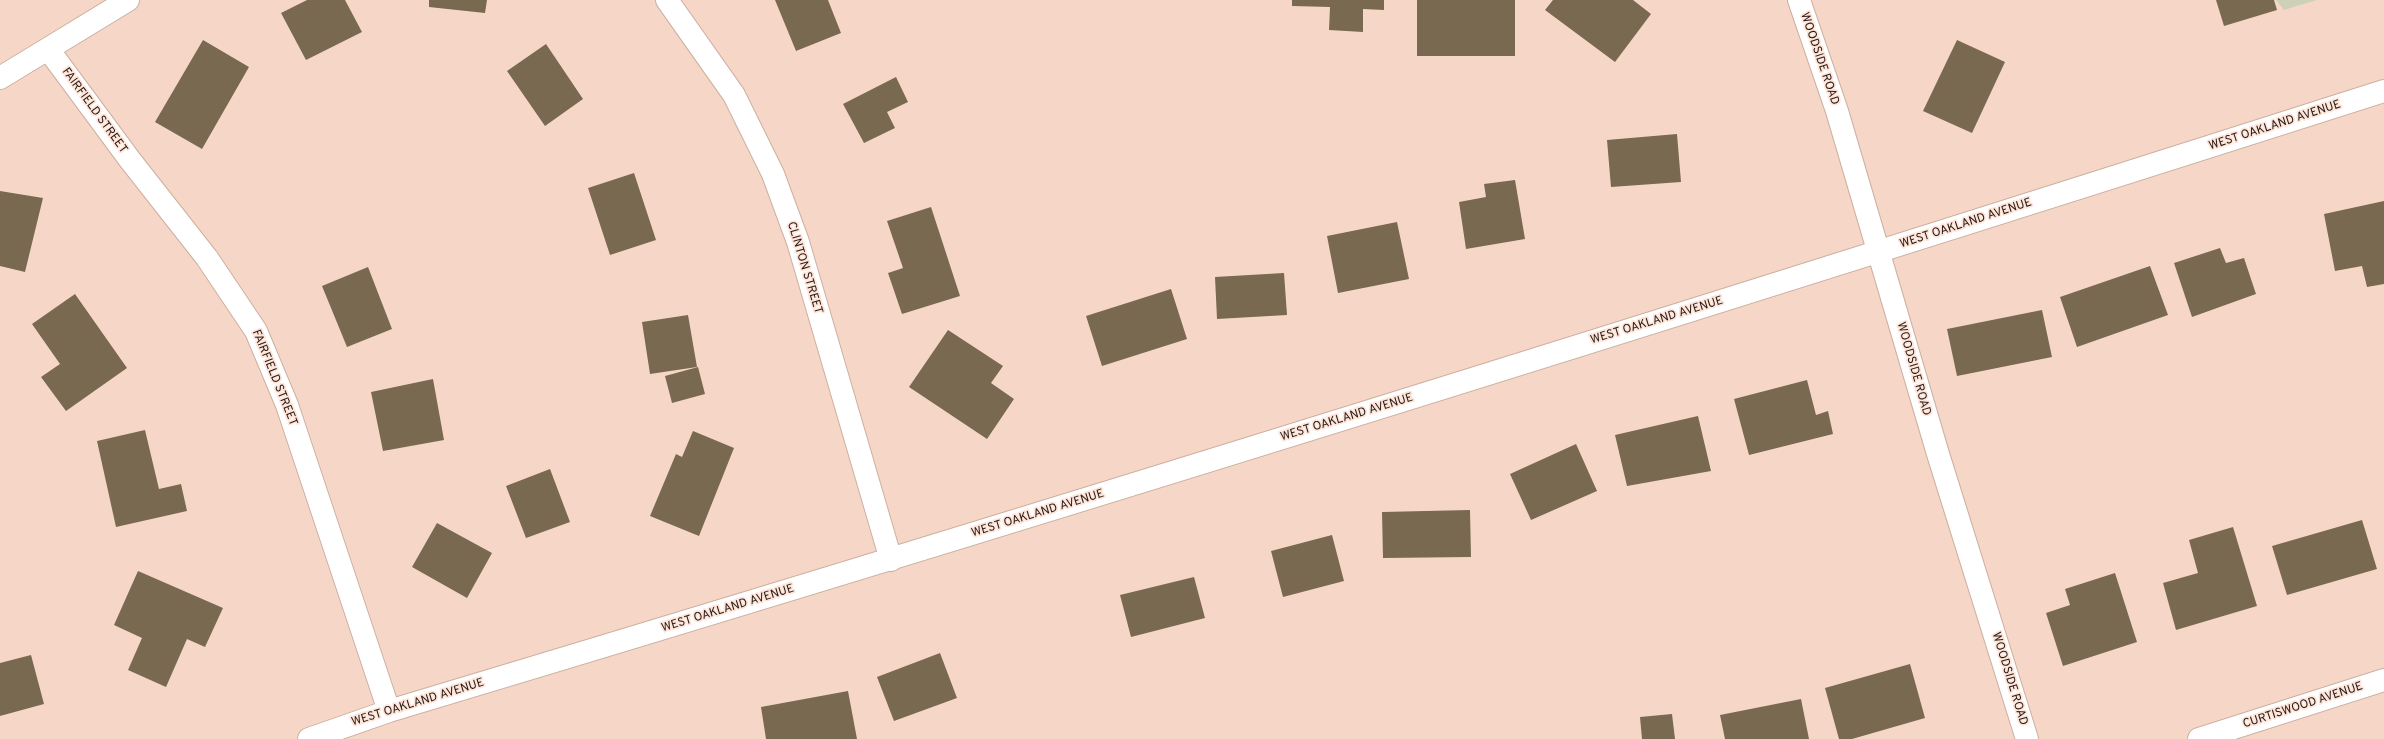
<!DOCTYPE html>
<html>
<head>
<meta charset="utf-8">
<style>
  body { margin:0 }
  canvas { display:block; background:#f6d7c7 }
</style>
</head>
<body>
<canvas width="2384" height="739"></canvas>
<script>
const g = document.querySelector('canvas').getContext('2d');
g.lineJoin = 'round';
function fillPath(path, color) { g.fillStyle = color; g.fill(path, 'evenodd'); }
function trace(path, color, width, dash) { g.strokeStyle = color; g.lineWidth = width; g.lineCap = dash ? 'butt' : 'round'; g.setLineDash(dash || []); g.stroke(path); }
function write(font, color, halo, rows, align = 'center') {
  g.font = font + ' Overpass,sans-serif'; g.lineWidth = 3.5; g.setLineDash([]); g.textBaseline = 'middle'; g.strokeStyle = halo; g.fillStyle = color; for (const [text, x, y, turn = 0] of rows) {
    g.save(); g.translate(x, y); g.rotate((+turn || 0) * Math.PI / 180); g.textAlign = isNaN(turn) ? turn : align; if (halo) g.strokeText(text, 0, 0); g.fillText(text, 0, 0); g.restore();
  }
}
const green = new Path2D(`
  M2276 0H2317L2284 10Z`);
const building = new Path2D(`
  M307 0H345L362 32 306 60 281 13Z
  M429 0H487L485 13 429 7Z
  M775 0H828L841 33 796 51Z
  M1292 0H1384V10L1363 9V32L1329 30 1330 7 1292 6Z
  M1417 0H1515V56H1417Z
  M1553 0H1633L1651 14 1615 62 1545 10Z
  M2216 0H2274L2277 10 2224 26Z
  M203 40 249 67 202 149 155 122Z
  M1957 40 2005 62 1972 133 1923 111Z
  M546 44 583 99 545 126 507 71Z
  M896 77 908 102 887 112 895 128 864 143 843 104Z
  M1677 134 1681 182 1611 187 1607 140Z
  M634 173 656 240 610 255 588 188Z
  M1515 180 1525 239 1466 249 1459 202 1486 197 1484 184Z
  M0 191 43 198 25 272 0 266Z
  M2384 201V284L2367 287 2362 266 2335 271 2324 214Z
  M931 207 960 296 902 314 888 273 903 268 887 221Z
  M1397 222 1409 279 1338 293 1327 236Z
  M2220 248 2226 263 2244 258 2256 294 2192 317 2174 263Z
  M2150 266 2168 315 2077 347 2060 297Z
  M368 267 392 329 347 347 322 286Z
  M1284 273 1287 315 1217 319 1215 277Z
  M1171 289 1187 339 1102 366 1086 316Z
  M75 294 127 368 66 411 41 377 60 364 32 324Z
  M2042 310 2052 357 1957 376 1947 329Z
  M688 315 697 367 650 374 642 322Z
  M948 330 1003 366 991 383 1014 399 987 439 909 387Z
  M698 367 705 394 672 403 665 376Z
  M433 379 444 440 383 451 371 392Z
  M1807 380 1816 415 1828 411 1833 434 1749 455 1734 399Z
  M1698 416 1711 471 1627 486 1615 435Z
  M145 430 159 489 181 484 187 511 116 527 97 441Z
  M693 431 734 448 699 536 650 516 676 454 682 457Z
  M1576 444 1597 491 1531 520 1510 474Z
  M550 469 570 522 526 538 506 486Z
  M1470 510 1471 557 1383 558 1382 512Z
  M2362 520 2377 569 2287 595 2272 546Z
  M437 523 492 553 467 598 412 567Z
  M2233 527 2257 606 2176 630 2163 583 2198 573 2189 540Z
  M1332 535 1344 581 1283 597 1271 551Z
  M138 571 223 608 205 647 187 639 166 687 128 670 142 638 114 625Z
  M2115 573 2137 642 2063 666 2046 613 2070 605 2065 589Z
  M1194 577 1205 618 1131 637 1120 595Z
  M940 653 957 698 894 721 877 677Z
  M31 655 44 704 0 716V663Z
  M1910 664 1925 718 1852 739H1839L1825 688Z
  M848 691 857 739H766L761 707Z
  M1801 699 1809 739H1725L1720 715Z
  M1672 714 1675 739H1642L1640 717Z`);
const minor = new Path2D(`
  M667 0 734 95 773 174 798 242 891 560
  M1799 0 1837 111 1938 454 2027 739
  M48 49 130 160 207 258 256 331 287 405 389 711
  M0 78 128 0
  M309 739 389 711C1056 511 1720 303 2384 91
  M2199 739 2384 680`);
const streetNames = [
  ["WOODSIDE ROAD",1819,59,71],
  ["FAIRFIELD STREET",94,111,54],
  ["WEST OAKLAND AVENUE",2275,126,-18],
  ["WEST OAKLAND AVENUE",1966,224,-18],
  ["CLINTON STREET",804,268,73],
  ["WEST OAKLAND AVENUE",1657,321,-17],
  ["WOODSIDE ROAD",1913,369,74],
  ["FAIRFIELD STREET",274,378,68],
  ["WEST OAKLAND AVENUE",1347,418,-17],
  ["WEST OAKLAND AVENUE",1038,514,-17],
  ["WEST OAKLAND AVENUE",728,609,-17],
  ["WOODSIDE ROAD",2009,679,73],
  ["WEST OAKLAND AVENUE",418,703,-17],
  ["CURTISWOOD AVENUE",2303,706,-18]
];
fillPath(green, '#cfd0b8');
fillPath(building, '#786950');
trace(minor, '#cdafa0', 24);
trace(minor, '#fff', 22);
write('12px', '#241914', '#ffe5d9', streetNames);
</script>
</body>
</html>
